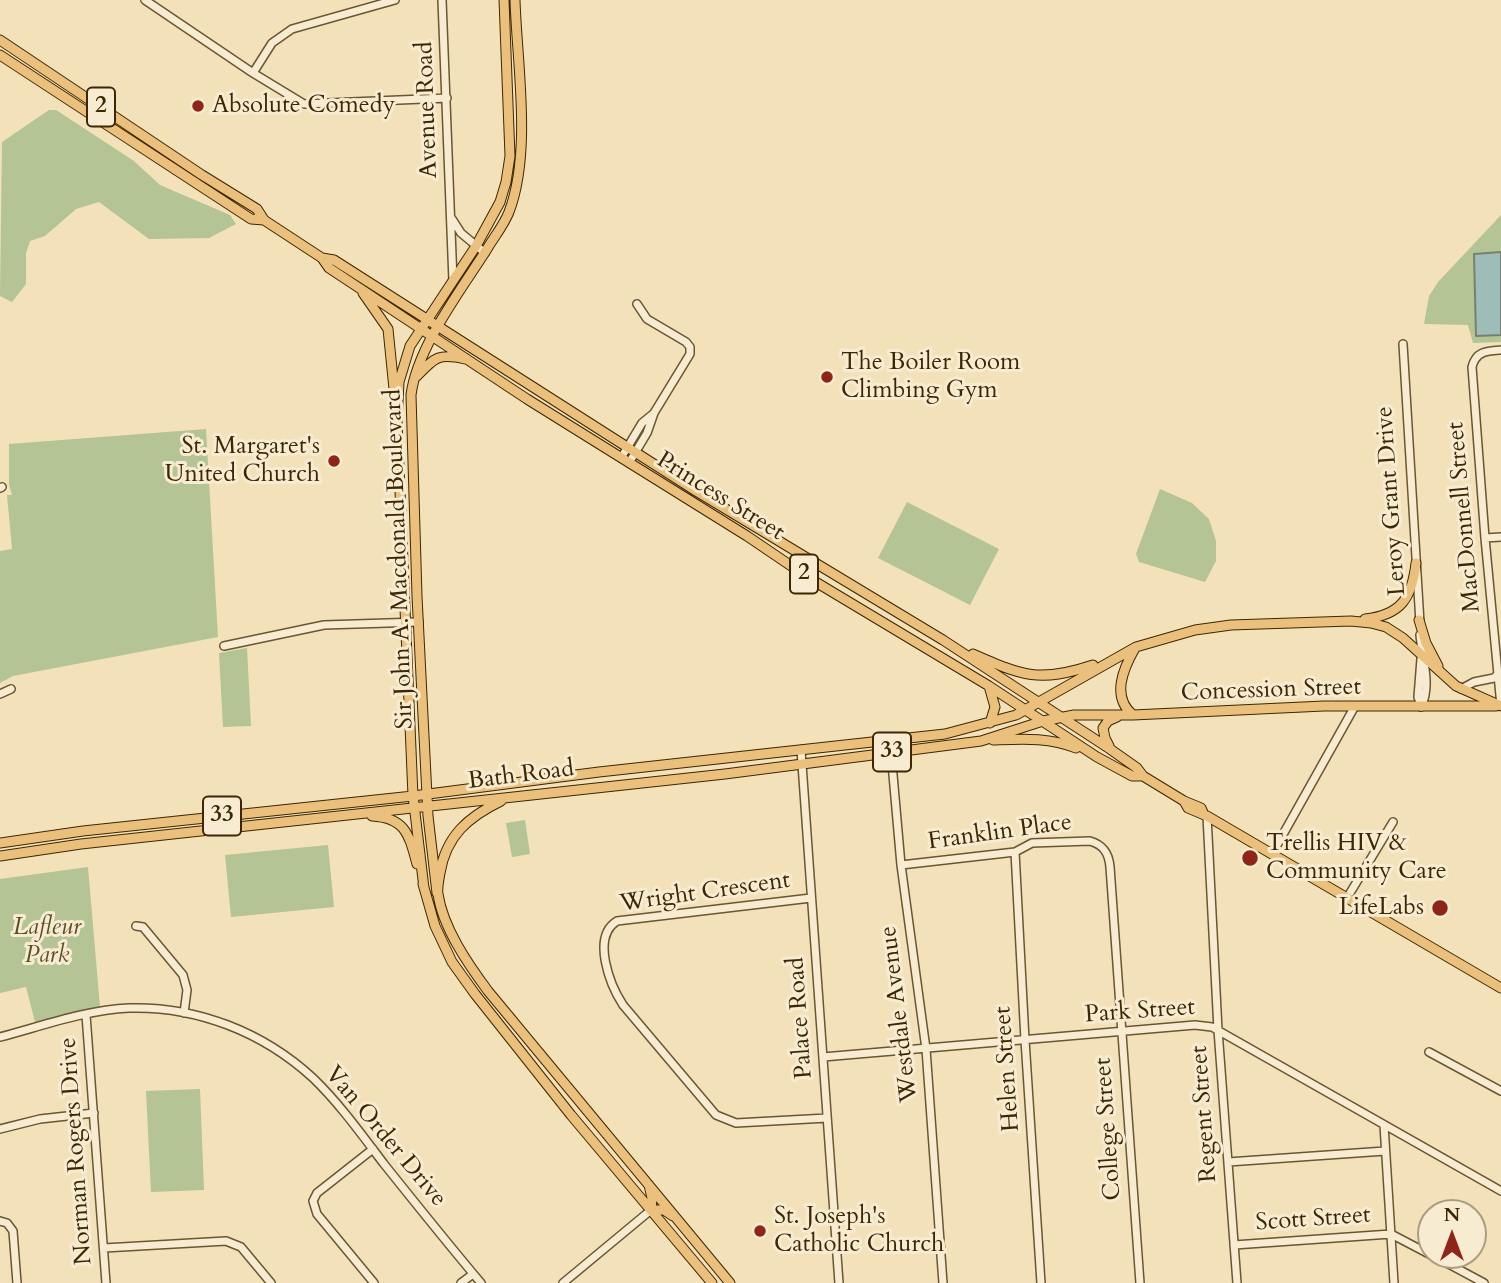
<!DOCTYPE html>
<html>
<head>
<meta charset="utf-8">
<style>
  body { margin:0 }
  #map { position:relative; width:1501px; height:1283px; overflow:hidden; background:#f3e1b9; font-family:Cardo,serif }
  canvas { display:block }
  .north { position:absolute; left:1417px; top:1199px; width:70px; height:70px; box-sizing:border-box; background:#f7ecd2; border:2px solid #ad9d7f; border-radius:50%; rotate:0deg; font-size:19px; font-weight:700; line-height:28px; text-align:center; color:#3d2703 }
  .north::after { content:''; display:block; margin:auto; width:24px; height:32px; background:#8f2418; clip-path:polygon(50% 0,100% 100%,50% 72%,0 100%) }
</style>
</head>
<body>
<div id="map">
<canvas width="1501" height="1283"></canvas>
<div class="north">N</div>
</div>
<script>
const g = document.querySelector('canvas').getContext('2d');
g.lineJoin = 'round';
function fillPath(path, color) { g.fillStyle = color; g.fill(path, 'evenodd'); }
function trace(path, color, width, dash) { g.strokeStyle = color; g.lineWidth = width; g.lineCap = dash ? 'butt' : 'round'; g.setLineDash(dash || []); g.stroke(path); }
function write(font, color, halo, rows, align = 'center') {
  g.font = font + ' Cardo,serif'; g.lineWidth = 6; g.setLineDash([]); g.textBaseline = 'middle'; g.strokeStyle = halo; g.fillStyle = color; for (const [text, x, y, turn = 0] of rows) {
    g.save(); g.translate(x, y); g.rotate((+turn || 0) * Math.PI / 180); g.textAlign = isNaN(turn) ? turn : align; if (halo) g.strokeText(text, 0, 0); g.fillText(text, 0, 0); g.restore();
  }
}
const green = new Path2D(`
  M49 110H56L134 161 160 185 230 215 236 224 209 238 149 239 99 202 76 209 45 236 30 241 26 253V284L12 302 0 296 2 142Z
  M1501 215V342L1473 343 1468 325 1424 324 1429 296 1438 282Z
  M206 429 218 637 13 676 0 683V551L12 549 7 495H12L9 484V444Z
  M1160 489 1192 503 1209 519 1216 541V561L1205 582 1139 562 1136 554Z
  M907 502 999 549 970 605 878 558Z
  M247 648 251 726 223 727 219 653Z
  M525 820 530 854 512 857 506 823Z
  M328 845 334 907 231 917 225 855Z
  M88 867 100 1007 35 1022 26 987 0 993V879Z
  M200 1089 204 1190 151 1192 146 1091Z`);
const water = new Path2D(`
  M1501 252V335L1476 336 1474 254Z`);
const minor = new Path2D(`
  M145 0 253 73 304 104 447 98
  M442 0 453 281
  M253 73 272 43 292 29 395 0
  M452 219 461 233 485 253
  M1403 344 1420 623
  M1501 350C1487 351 1476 351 1472 367L1485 538 1501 706
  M621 458 642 423 653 414
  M629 463 647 433 654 413 690 354V347L686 342 647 319 637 304
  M0 488 2 487
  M1485 538 1501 537
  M1420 635C1422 657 1432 686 1421 707
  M224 646 324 625 419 622
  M1461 689 1474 682 1494 678 1497 675
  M0 694 11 689
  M1421 706 1418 697 1421 659
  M890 741 901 865 926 1049 943 1283
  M801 750 839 1283
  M1207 816 1218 1030 1237 1283
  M1015 852 1025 1040 1041 1283
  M1272 854 1355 706
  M901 865 1015 852 1032 843 1090 841C1104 845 1109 854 1110 867L1140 1283
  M811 898 617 921C591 937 610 985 623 1005L716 1115 736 1123 827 1118
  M1347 898 1393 822
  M136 926 143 927 183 975 187 990 184 1013
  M86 1015 106 1283
  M0 1037C42 1026 86 1010 129 1008 197 1006 263 1032 313 1078 339 1103 362 1135 384 1164 416 1204 448 1244 481 1283
  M1429 1052 1501 1091
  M823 1057 1195 1025 1212 1027 1501 1191
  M1384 1125 1394 1283
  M0 1129 40 1119 94 1113
  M373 1149 317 1193 313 1201 317 1214 374 1283
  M1228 1162 1385 1151
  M0 1221 7 1223 13 1231 17 1283
  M1234 1245 1391 1234 1431 1255
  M104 1248 226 1241 241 1247 271 1283
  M1432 1255 1484 1283
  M461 1283 473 1274
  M563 1283 651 1210`);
const major = new Path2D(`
  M0 40 202 175 257 209 264 220 322 258 329 268 527 399 747 536 809 578 989 686 1097 757 1132 776H1143
  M0 55 251 219 264 220
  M322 258 334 260 696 491 943 640 1110 749 1137 768 1143 776 1184 801 1201 808 1204 815
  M363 293 388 329 394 389
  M417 376C435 357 439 353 465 359
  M1365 619C1401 615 1412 598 1416 563
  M1419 620 1426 643 1438 666
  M973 654C1023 676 1039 683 1093 665
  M989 686 995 707 990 723
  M1133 715C1111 697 1123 669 1135 648
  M993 740C1022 739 1049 737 1076 748
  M1109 746 1105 738 1103 728 1108 721 1117 717
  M501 801C468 817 446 836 440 873 439 879 437 888 438 894 443 928 468 964 488 991L730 1283
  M1184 801 1188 808 1207 816 1501 988
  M372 816C406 818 409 835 417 864
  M0 843 83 831 413 796 599 772 945 734 1016 715 1136 647 1195 630 1231 625 1351 621 1371 623 1386 627 1403 638 1456 686 1501 706
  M0 856 81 844 725 774 981 741 1043 721 1074 715H1133L1324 706H1496
  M423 884 435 926 452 962 475 994 571 1115 712 1283
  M424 888 413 796 397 421 399 382 410 346 476 246 500 202 506 182 510 156 504 0
  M437 893 428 816 417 596 411 395C417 347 461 290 487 249 494 237 504 225 509 212 532 152 517 64 515 0
  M649 1185 652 1198 651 1210H664L673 1216`);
const markers = [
  [198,106,7,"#8f2418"],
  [827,377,7,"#8f2418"],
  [334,461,7,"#8f2418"],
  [1250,858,9,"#8f2418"],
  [1440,908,9,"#8f2418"],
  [760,1231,7,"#8f2418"]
];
const shields = [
  [101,107,28],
  [804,574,28],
  [892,752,38],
  [222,816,38]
];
const shieldNames = [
  ["2",101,107],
  ["2",804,574],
  ["33",892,752],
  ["33",222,816]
];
const poiNames = [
  ["Absolute Comedy",212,106],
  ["The Boiler Room",841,363],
  ["Climbing Gym",841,391],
  ["St. Margaret's",320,447,"right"],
  ["United Church",320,475,"right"],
  ["Trellis HIV &",1266,844],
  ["Community Care",1266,872],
  ["LifeLabs",1424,908,"right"],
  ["St. Joseph's",774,1217],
  ["Catholic Church",774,1245]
];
const streetNames = [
  ["Avenue Road",428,110,-92],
  ["Princess Street",720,497,32],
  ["Leroy Grant Drive",1392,501,-94],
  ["MacDonnell Street",1465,517,-95],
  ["Sir John A. Macdonald Boulevard",400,559,-92],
  ["Concession Street",1271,691,-2],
  ["Bath Road",521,776,-7],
  ["Franklin Place",1000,833,-8],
  ["Wright Crescent",705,893,-8],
  ["Park Street",1140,1012,-4],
  ["Westdale Avenue",900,1014,-97],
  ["Palace Road",801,1018,-94],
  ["Helen Street",1008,1069,-94],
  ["Regent Street",1205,1114,-94],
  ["College Street",1109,1129,-94],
  ["Van Order Drive",385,1137,50],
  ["Norman Rogers Drive",77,1151,-94],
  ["Scott Street",1313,1220,-4]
];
const parkNames = [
  ["Lafleur",47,928],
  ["Park",47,956]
];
fillPath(green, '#b4c494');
fillPath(water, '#9ebcb8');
trace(water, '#778070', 2);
trace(minor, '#6a5630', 10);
trace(major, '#3d2703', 11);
trace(minor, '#f7ecd2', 7);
trace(major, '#eac07c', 9);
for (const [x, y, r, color] of markers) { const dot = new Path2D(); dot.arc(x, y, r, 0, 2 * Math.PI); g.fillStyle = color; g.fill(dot); trace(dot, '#f7ecd2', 2.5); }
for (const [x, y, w] of shields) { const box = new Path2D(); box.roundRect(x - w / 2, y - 19.5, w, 39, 5); g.fillStyle = '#f7ecd2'; g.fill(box); trace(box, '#3d2703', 2); }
write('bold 23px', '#3d2703', null, shieldNames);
write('24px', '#3d2703', '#f7ecd2', poiNames, 'left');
write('24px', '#3d2703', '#f7ecd2', streetNames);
write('italic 24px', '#5b4e27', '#f7ecd2', parkNames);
</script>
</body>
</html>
